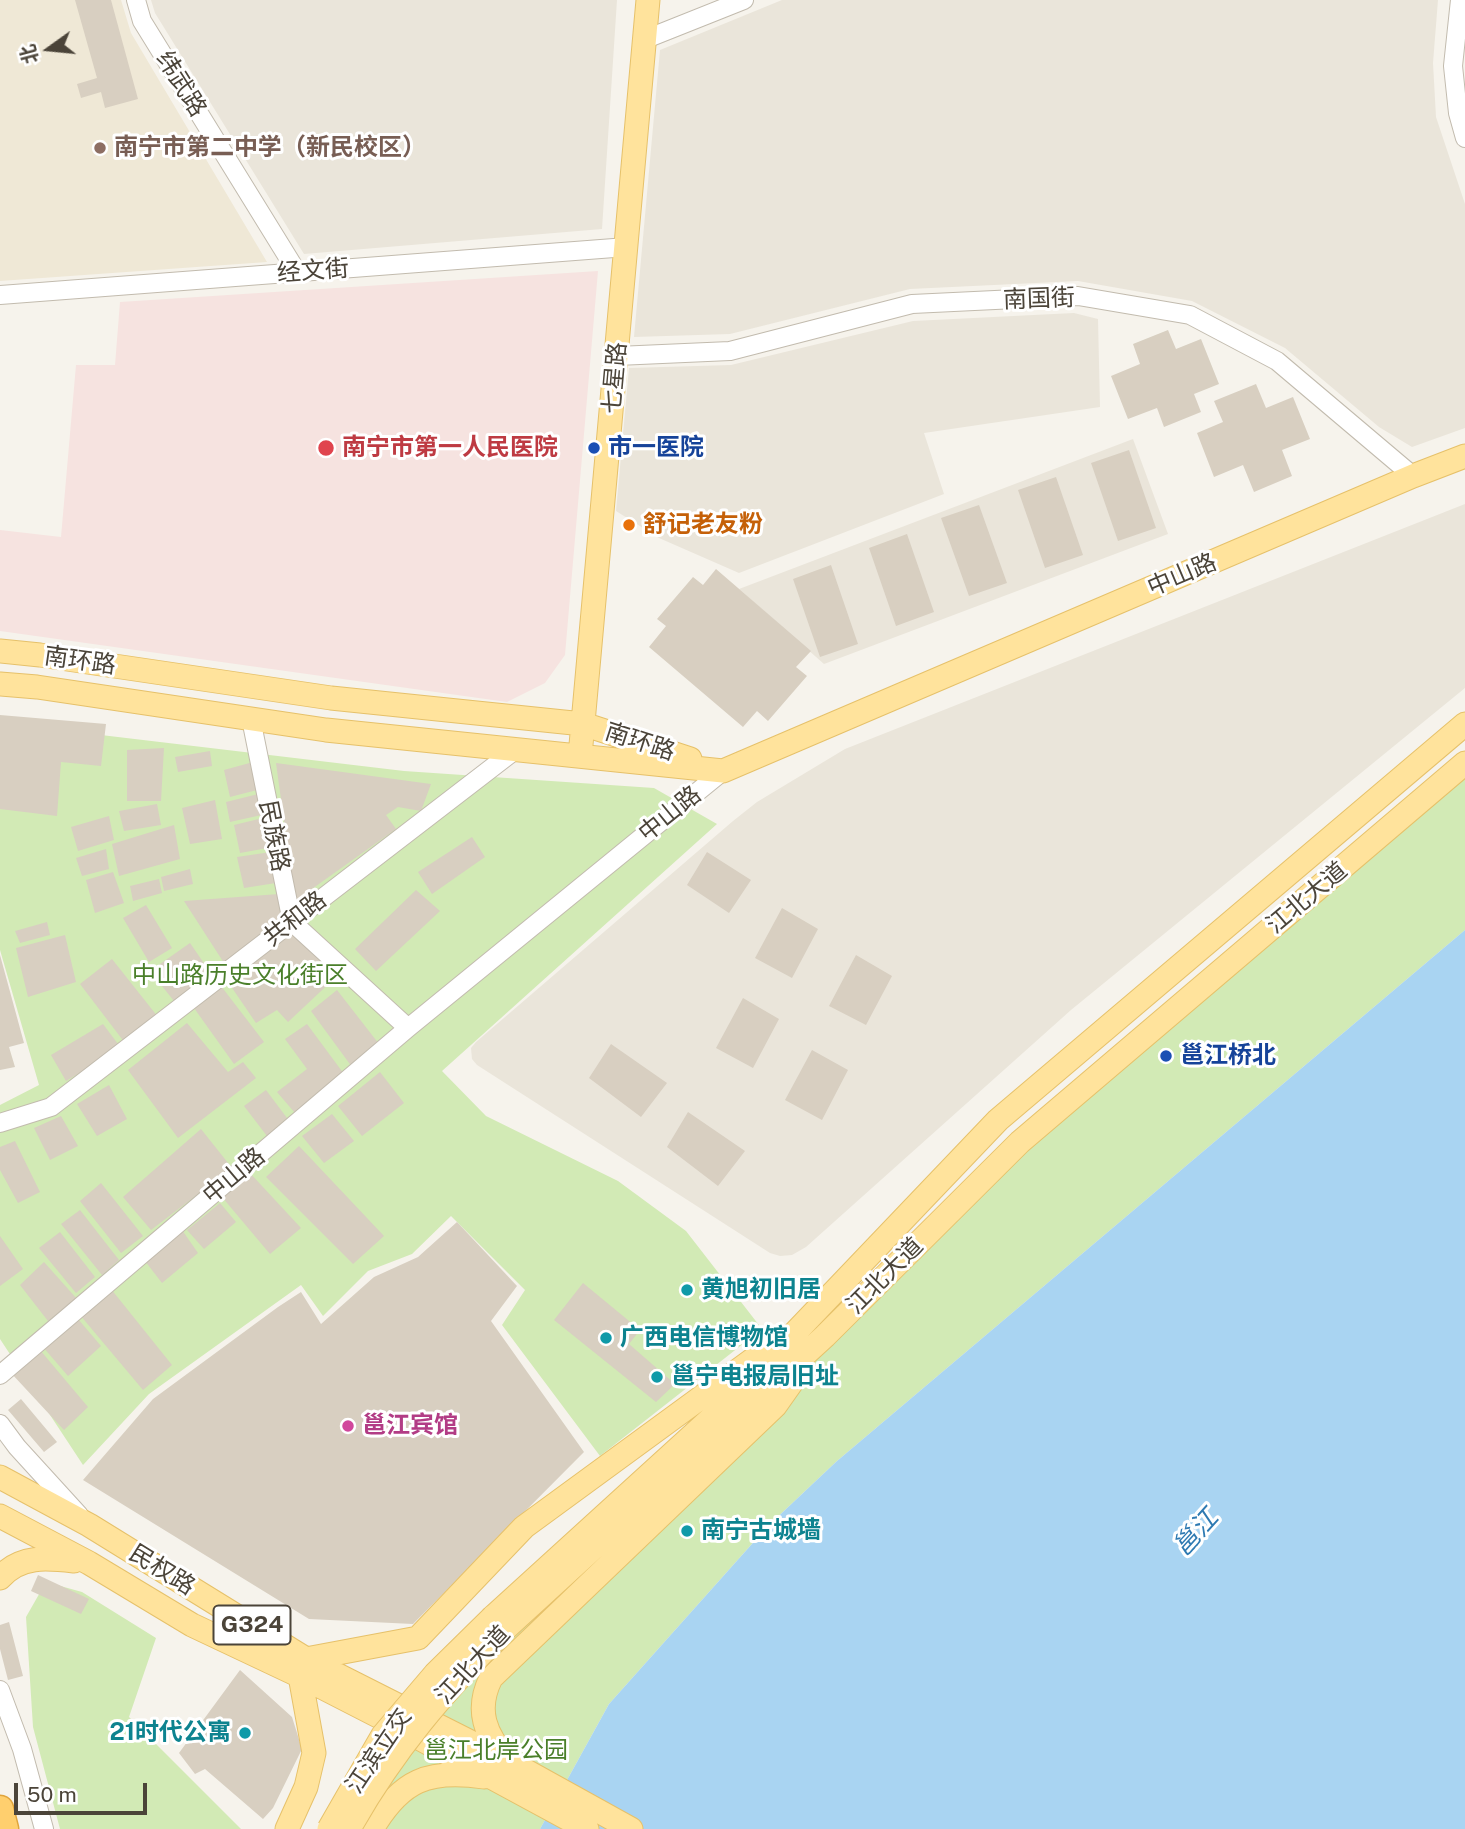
<!DOCTYPE html>
<html>
<head>
<meta charset="utf-8">
<style>
  body { margin:0 }
  #map { position:relative; width:1465px; height:1829px; overflow:hidden; background:#f6f3ec; font-family:"Public Sans","Noto Sans SC",sans-serif }
  canvas { display:block }
  .north { position:absolute; left:14px; top:14px; width:70px; height:70px; -webkit-text-stroke:5px #fff; paint-order:stroke; rotate:255deg; font-size:19px; font-weight:700; line-height:28px; text-align:center; color:#4b4439 }
  .north::after { content:''; display:block; margin:auto; width:24px; height:32px; background:#4b4439; clip-path:polygon(50% 0,100% 100%,50% 72%,0 100%) }
  .scale { position:absolute; left:14px; top:1783px; width:133px; height:32px; box-sizing:border-box; border:4px solid #4b4439; border-top:0; padding-left:9px; font-size:21px; line-height:24px; white-space:nowrap; color:#4b4439; -webkit-text-stroke:5px #fff; paint-order:stroke }
</style>
</head>
<body>
<div id="map">
<canvas width="1465" height="1829"></canvas>
<div class="north">北</div>
<div class="scale">50 m</div>
</div>
<script>
const g = document.querySelector('canvas').getContext('2d');
g.lineJoin = 'round';
function fillPath(path, color) { g.fillStyle = color; g.fill(path, 'evenodd'); }
function trace(path, color, width, dash) { g.strokeStyle = color; g.lineWidth = width; g.lineCap = dash ? 'butt' : 'round'; g.setLineDash(dash || []); g.stroke(path); }
function write(font, color, halo, rows, align = 'center') {
  g.font = font + ' "Public Sans","Noto Sans SC",sans-serif'; g.lineWidth = 6; g.setLineDash([]); g.textBaseline = 'middle'; g.strokeStyle = halo; g.fillStyle = color; for (const [text, x, y, turn = 0] of rows) {
    g.save(); g.translate(x, y); g.rotate((+turn || 0) * Math.PI / 180); g.textAlign = isNaN(turn) ? turn : align; if (halo) g.strokeText(text, 0, 0); g.fillText(text, 0, 0); g.restore();
  }
}
const residential = new Path2D(`
  M151 0H617L602 229 304 254 155 13Z
  M782 0H1438L1433 63 1436 117 1465 204V428L1412 447 1379 427 1285 348 1192 301 1078 281 910 289 730 334 634 337 660 50Z
  M1074 313 1098 319 1100 407 924 433 944 494 739 573 659 538 616 511 629 368 731 365 913 321Z
  M1133 439 1168 534 824 664 739 589Z
  M1465 504V688L1071 1010 806 1247 792 1255 780 1256 770 1253 477 1065 472 1059 471 1048 476 1042 733 821 757 802 845 749Z`);
const education = new Path2D(`
  M0 0H121L131 33 267 262 0 281Z`);
const medical = new Path2D(`
  M598 271 565 655 545 683 507 702 0 631V530L61 537 76 365H115L120 302Z`);
const green = new Path2D(`
  M0 723 404 771 654 788 717 824 442 1071 486 1116 618 1181 686 1231 762 1329 600 1456 502 1325 525 1290 451 1216 412 1254 368 1271 323 1316 301 1285 149 1394 83 1465 0 1339V1105L39 1085 0 950Z
  M1465 763V930L837 1461 768 1526 609 1704 540 1829H349L403 1743 1020 1142Z
  M46 1582 82 1592 156 1638 129 1717 241 1829H60L33 1727 26 1617Z`);
const water = new Path2D(`
  M1465 930V1829H540L609 1704 768 1526 837 1461Z`);
const building = new Path2D(`
  M75 0H111L138 99 105 108 101 92 81 98 77 84 97 78Z
  M1168 330 1176 349 1201 339 1219 384 1194 394 1201 412 1164 427 1157 408 1128 419 1111 376 1140 364 1133 344Z
  M1256 384 1266 408 1293 397 1310 439 1282 450 1292 476 1254 492 1243 465 1214 477 1197 433 1223 422 1214 401Z
  M1129 450 1156 528 1118 541 1091 463Z
  M1056 477 1083 555 1045 568 1018 490Z
  M979 505 1007 583 969 596 941 518Z
  M907 534 934 612 896 626 869 548Z
  M831 565 858 644 820 657 793 579Z
  M716 569 811 651 796 667 807 676 768 721 757 711 743 727 649 647 666 626 657 619 693 577 703 585Z
  M0 715 106 724 101 766 61 762 57 816 0 809Z
  M164 748 161 801H127V750Z
  M210 751 212 766 178 772 175 757Z
  M257 761 261 789 230 797 224 770Z
  M276 763 431 784 421 811 398 807 386 815 396 829 295 901Z
  M262 793 266 814 230 822 226 802Z
  M215 800 222 839 190 844 182 808Z
  M157 804 161 825 124 831 119 811Z
  M109 816 114 840 78 851 71 827Z
  M267 817 273 847 240 853 234 825Z
  M174 825 180 859 119 876 112 844Z
  M472 837 485 857 432 894 418 872Z
  M106 849 109 869 82 876 76 858Z
  M271 852 276 883 244 888 237 857Z
  M707 852 751 880 729 913 687 885Z
  M190 869 193 884 164 891 161 877Z
  M113 872 124 903 95 913 86 880Z
  M159 879 162 893 133 901 130 886Z
  M416 890 440 911 376 971 355 949Z
  M279 894 283 918 224 963 184 901Z
  M146 905 172 948 149 962 123 918Z
  M782 908 818 929 792 978 755 958Z
  M47 922 50 935 20 943 15 931Z
  M290 930 336 977 288 1022 277 1010 256 1023 226 979Z
  M65 935 76 982 28 997 16 948Z
  M190 943 212 975 174 1001 150 971Z
  M0 955 24 1043 9 1047 15 1067 0 1070Z
  M856 955 892 976 866 1025 829 1006Z
  M112 959 158 1017 125 1043 80 984Z
  M221 986 264 1042 234 1064 194 1008Z
  M337 990 379 1044 352 1067 311 1011Z
  M743 998 779 1019 753 1068 716 1048Z
  M187 1023 228 1072 243 1062 256 1078 178 1138 128 1070Z
  M103 1024 121 1048 66 1081 51 1055Z
  M307 1024 344 1074 295 1113 277 1092 307 1069 285 1039Z
  M611 1044 667 1083 641 1117 589 1078Z
  M812 1050 848 1070 822 1120 785 1100Z
  M380 1072 404 1103 362 1136 338 1106Z
  M109 1085 127 1119 97 1136 77 1104Z
  M266 1090 287 1118 267 1136 244 1106Z
  M688 1112 745 1151 718 1186 667 1147Z
  M332 1114 354 1141 324 1163 302 1136Z
  M61 1116 78 1146 50 1160 34 1128Z
  M201 1129 232 1168 151 1230 123 1197Z
  M15 1141 40 1192 18 1203 0 1170V1147Z
  M299 1146 384 1236 353 1264 266 1177Z
  M249 1172 301 1228 270 1254 222 1197Z
  M101 1183 143 1236 121 1253 80 1201Z
  M220 1203 236 1222 204 1249 187 1230Z
  M80 1210 119 1260 102 1275 61 1224Z
  M457 1222 517 1286 491 1321 584 1452 413 1624 309 1619 83 1480 153 1399 278 1307 301 1292 321 1324 374 1277 418 1257Z
  M182 1230 198 1253 162 1283 145 1261Z
  M60 1232 95 1277 76 1293 39 1248Z
  M0 1236 23 1269 0 1286Z
  M44 1262 77 1299 48 1321 20 1285Z
  M583 1283 640 1330 629 1344 675 1384 656 1402 554 1320Z
  M111 1289 172 1365 143 1390 80 1315Z
  M78 1319 101 1346 68 1376 43 1347Z
  M40 1350 88 1407 64 1430 11 1373Z
  M21 1399 57 1442 44 1452 8 1410Z
  M38 1575 89 1599 81 1614 31 1591Z
  M9 1622 23 1676 8 1680 0 1649V1625Z
  M240 1670 292 1717 302 1749 273 1808 263 1819 205 1769 195 1774 179 1753Z`);
const minor = new Path2D(`
  M136 0 142 21 297 272
  M1460 0 1453 66 1458 113 1465 138
  M646 39 744 0
  M0 295 627 247
  M617 356 730 351 912 304 1078 296 1190 315 1277 361 1413 476
  M251 719 292 922 408 1028
  M0 1123 51 1107 515 750
  M0 1375 408 1028 723 771
  M0 1424 17 1447 79 1515
  M0 1690 22 1749 44 1829`);
const major = new Path2D(`
  M0 651 40 655 331 698 583 724 690 759
  M0 684 37 687 326 730 723 771 1413 476 1465 456
  M580 756 648 0
  M0 1477 89 1525 306 1659 510 1762 631 1829
  M0 1516 89 1563 192 1625 300 1676 378 1716 587 1829
  M0 1578C20 1555 47 1558 74 1561
  M493 1617 728 1403 998 1120 1465 724
  M505 1629 825 1336 1020 1142 1465 763
  M306 1659 418 1638 524 1527 759 1355
  M508 1760C485 1735 475 1710 491 1678L775 1406 799 1372
  M287 1829 306 1787 314 1753 300 1676
  M372 1829C401 1780 428 1769 484 1777`);
const highway = new Path2D(`
  M0 1809 5 1829`);
const majorBridge = new Path2D(`
  M329 1829 383 1735 435 1674 493 1617
  M349 1829C393 1750 443 1693 505 1629`);
const markers = [
  [100,148,7,"#8d6e63"],
  [326,448,9,"#e0444e"],
  [594,448,7,"#1a4fb4"],
  [629,525,7,"#e8710a"],
  [1166,1056,7,"#1a4fb4"],
  [687,1290,7,"#0f9aa8"],
  [606,1338,7,"#0f9aa8"],
  [657,1377,7,"#0f9aa8"],
  [348,1426,7,"#d1479c"],
  [687,1531,7,"#0f9aa8"],
  [245,1733,7,"#0f9aa8"]
];
const shields = [
  [252,1625,77]
];
const shieldNames = [
  ["G324",252,1625]
];
const streetNames = [
  ["纬武路",181,84,58],
  ["经文街",313,271,-4],
  ["南国街",1039,299,-2],
  ["七星路",615,378,-85],
  ["中山路",1182,575,-23],
  ["南环路",80,661,8],
  ["南环路",640,742,18],
  ["中山路",670,814,-39],
  ["民族路",274,836,79],
  ["江北大道",1307,898,-40],
  ["共和路",295,919,-38],
  ["中山路",234,1176,-40],
  ["江北大道",885,1276,-45],
  ["民权路",162,1570,32],
  ["江北大道",473,1665,-47],
  ["江滨立交",379,1751,-56]
];
const educationNames = [
  ["南宁市第二中学（新民校区）",114,148]
];
const healthNames = [
  ["南宁市第一人民医院",342,448]
];
const transitNames = [
  ["市一医院",608,448],
  ["邕江桥北",1180,1056]
];
const foodNames = [
  ["舒记老友粉",643,525]
];
const parkNames = [
  ["中山路历史文化街区",240,976],
  ["邕江北岸公园",496,1751]
];
const cultureNames = [
  ["黄旭初旧居",701,1290],
  ["广西电信博物馆",620,1338],
  ["邕宁电报局旧址",671,1377],
  ["南宁古城墙",701,1531],
  ["21时代公寓",231,1733,"right"]
];
const hotelNames = [
  ["邕江宾馆",362,1426]
];
const waterNames = [
  ["邕江",1196,1533,-48]
];
fillPath(residential, '#eae5da');
fillPath(education, '#efe8d6');
fillPath(medical, '#f6e3e0');
fillPath(green, '#d2eab5');
fillPath(water, '#a9d4f2');
fillPath(building, '#d8cfc1');
trace(minor, '#c2bbae', 20);
trace(major, '#e6c16a', 25);
trace(highway, '#e0a43c', 29);
trace(minor, '#fff', 18);
trace(major, '#ffe39c', 23);
trace(highway, '#ffcf6e', 26);
trace(majorBridge, '#e6c16a', 25, []);
trace(majorBridge, '#ffe39c', 23);
for (const [x, y, r, color] of markers) { const dot = new Path2D(); dot.arc(x, y, r, 0, 2 * Math.PI); g.fillStyle = color; g.fill(dot); trace(dot, '#fff', 2.5); }
for (const [x, y, w] of shields) { const box = new Path2D(); box.roundRect(x - w / 2, y - 19.5, w, 39, 5); g.fillStyle = '#fff'; g.fill(box); trace(box, '#4b4439', 2); }
write('bold 23px', '#4b4439', null, shieldNames);
write('24px', '#4b4439', '#fff', streetNames);
write('bold 24px', '#785e54', '#fff', educationNames, 'left');
write('bold 24px', '#be3a42', '#fff', healthNames, 'left');
write('bold 24px', '#164399', '#fff', transitNames, 'left');
write('bold 24px', '#c56008', '#fff', foodNames, 'left');
write('24px', '#4a7f2a', '#fff', parkNames);
write('bold 24px', '#0d838f', '#fff', cultureNames, 'left');
write('bold 24px', '#b23c85', '#fff', hotelNames, 'left');
write('italic 26px', '#2e7ab2', '#fff', waterNames);
</script>
</body>
</html>
